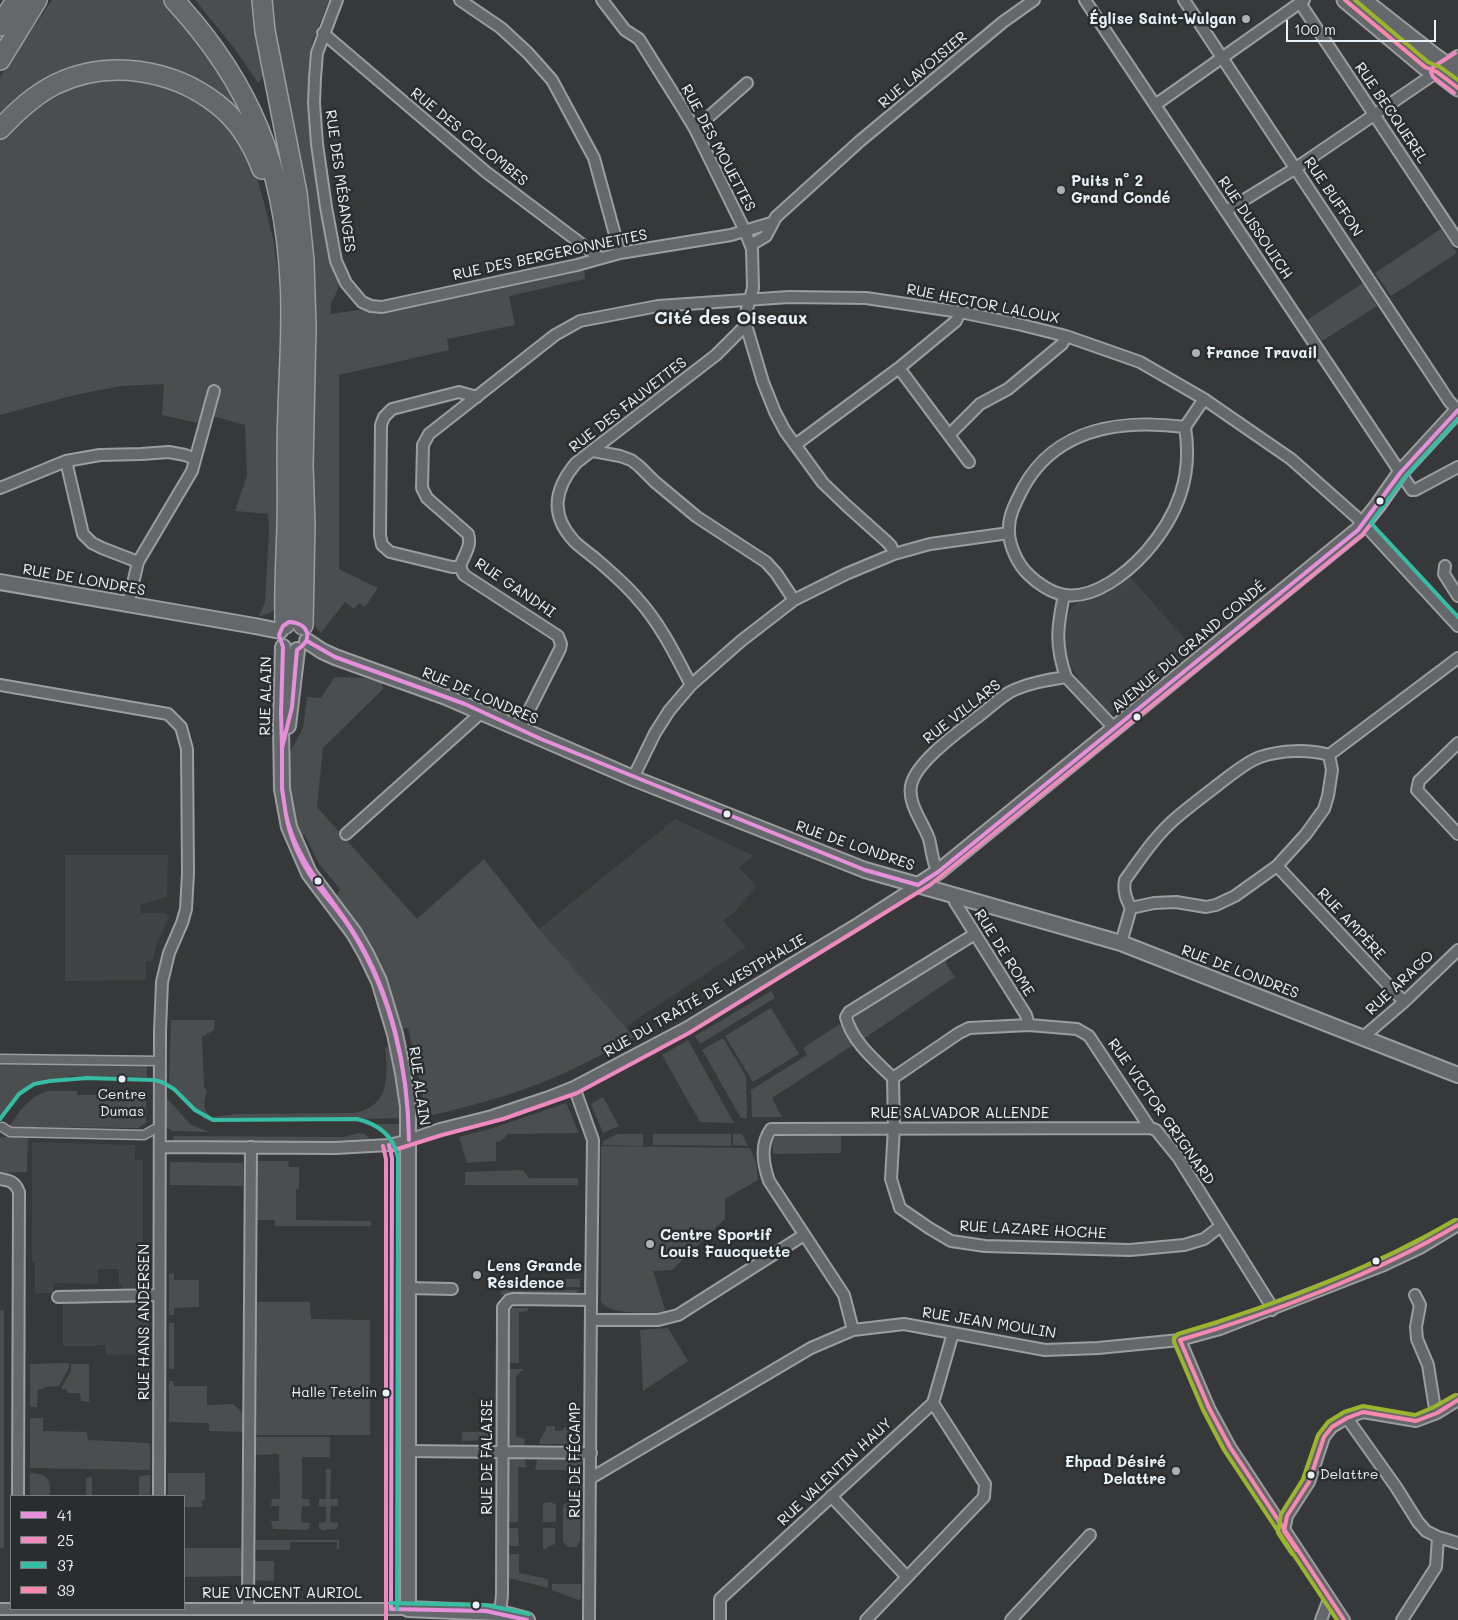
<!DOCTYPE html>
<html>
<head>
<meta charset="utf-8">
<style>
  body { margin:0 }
  #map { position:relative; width:1458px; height:1620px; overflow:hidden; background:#363839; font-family:Mali,sans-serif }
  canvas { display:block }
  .legend { position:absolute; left:10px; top:1495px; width:175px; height:115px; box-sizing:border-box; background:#2a2d2e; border:1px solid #767b7f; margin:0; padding:6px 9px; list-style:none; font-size:15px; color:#e8f1f8 }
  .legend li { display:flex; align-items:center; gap:10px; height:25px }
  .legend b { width:25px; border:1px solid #767b7f }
  .scale { position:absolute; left:1286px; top:20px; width:150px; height:22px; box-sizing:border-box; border:2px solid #e8f1f8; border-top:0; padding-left:6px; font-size:15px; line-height:18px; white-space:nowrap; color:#e8f1f8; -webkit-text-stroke:4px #2a2d2e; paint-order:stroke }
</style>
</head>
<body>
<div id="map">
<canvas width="1458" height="1620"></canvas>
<ul class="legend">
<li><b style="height:6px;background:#e68fdb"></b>41</li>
<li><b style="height:6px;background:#ef8abe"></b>25</li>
<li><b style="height:6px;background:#37bda3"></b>37</li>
<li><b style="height:6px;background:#f788ae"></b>39</li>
</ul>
<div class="scale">100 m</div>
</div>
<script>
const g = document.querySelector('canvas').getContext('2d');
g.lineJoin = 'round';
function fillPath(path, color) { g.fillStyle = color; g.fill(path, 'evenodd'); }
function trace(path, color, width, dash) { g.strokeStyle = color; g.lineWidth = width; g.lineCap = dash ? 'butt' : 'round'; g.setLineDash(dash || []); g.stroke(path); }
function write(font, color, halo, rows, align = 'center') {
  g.font = font + ' Mali,sans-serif'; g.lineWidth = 5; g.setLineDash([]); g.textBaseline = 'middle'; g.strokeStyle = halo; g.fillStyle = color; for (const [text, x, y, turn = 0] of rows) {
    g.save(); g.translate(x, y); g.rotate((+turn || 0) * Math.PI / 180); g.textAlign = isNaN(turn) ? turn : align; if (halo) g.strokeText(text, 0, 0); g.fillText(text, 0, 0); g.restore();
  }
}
const built = new Path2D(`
  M1130 577 1192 647 1110 714 1087 692 1068 660 1063 635 1066 618 1072 607 1081 600 1106 592Z
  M675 819 754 856 739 867 756 886 737 910 723 921 746 947 625 1027 539 929Z
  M65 855H168L167 897 140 905 141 913H166L169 918 157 943 152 961H146V980L65 981Z
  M32 1142 135 1145V1160H143V1289H122L121 1285H119V1269H98V1282L95 1284 54 1283 53 1293H35V1261H32Z
  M63 1301 149 1302V1354L106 1355 105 1345H96V1346H63Z`);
const green = new Path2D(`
  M52 0H170L205 40 237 103 239 113 193 82 76 67 55 72 46 77 39 88 0 124V77Z
  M195 0H256L264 65V75L258 83 235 49Z
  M268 0H329L312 43 310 104 333 263C336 272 341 281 337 291 333 303 330 299 331 314L365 309 378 311 584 268 585 279 509 296 515 325 447 339 449 350 339 375V569L378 588 365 607 359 603 354 609 345 602 321 633 314 625 312 608 310 465 312 297 316 290 313 242 308 201 304 178 277 70Z
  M141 78 192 95 231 128 253 165 264 202 273 239 279 278 281 318 279 604C273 612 268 615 259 616L265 602 269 530 268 514 235 511 247 476 245 425 205 414 202 424 162 415 164 384 121 386 75 395 0 415V136L40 99 91 80Z
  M1441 229 1457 253 1391 296 1375 273Z
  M1363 283 1377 306 1322 341 1307 320Z
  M341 677 365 678 382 682 383 689 323 748 317 807 417 919 484 859 539 929 634 1037C615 1047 598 1057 579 1066 532 1090 479 1104 429 1116L427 1111H421L422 1093 408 1028 400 1029C392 995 380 962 361 932 354 920 344 909 336 898L340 889 319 864 305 835 299 837 290 802 288 756 303 728 307 697 321 698 334 678Z
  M943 958 947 960 946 964 955 977 862 1040 853 1026 856 1015Z
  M771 991 775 998 700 1044 695 1036Z
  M771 1008 799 1054 753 1082 725 1036Z
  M171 1020H215L214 1030 202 1037 204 1087 207 1091C203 1101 203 1110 211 1117L236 1114 354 1113C390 1106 388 1077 385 1047L391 1048 394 1052 403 1118 214 1122 204 1119 177 1089 169 1084Z
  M840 1024 853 1045 772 1098 782 1117H752L751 1090 807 1055 803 1048Z
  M723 1038 746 1076 747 1118H741L702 1050Z
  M688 1040 734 1123 700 1122 662 1055Z
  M0 1064 147 1065V1077L68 1076V1080C61 1080 52 1079 44 1080 24 1083 10 1102 0 1118Z
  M48 1091H77V1095H146V1123L138 1128 9 1127C20 1111 28 1097 48 1091Z
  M165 1096 191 1125 210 1132 172 1131 165 1126Z
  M603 1097 619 1126 603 1133 591 1104Z
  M566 1103 579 1133 508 1134 501 1141 496 1142V1161L467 1163 459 1137 493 1128Z
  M373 1124H404C402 1132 401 1136 393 1139Z
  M358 1133 365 1134 372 1141 174 1144 173 1136 344 1137Z
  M618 1134H643V1146L603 1145V1141Z
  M653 1134H731V1146L653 1145Z
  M733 1134H742L748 1146 733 1145Z
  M841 1134V1153L773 1154 772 1140 777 1135Z
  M2 1137H28L27 1172 0 1173V1138Z
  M601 1146 750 1148 756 1162 758 1180 725 1199V1219L672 1270 653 1271 666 1313C648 1312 612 1316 601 1302Z
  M256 1161H288L289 1167H299V1189H296V1220L371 1221V1226H275V1220H256Z
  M170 1162 243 1163V1186L170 1185Z
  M523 1170 529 1178H578V1185H465V1172Z
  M174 1273V1280H199V1307L174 1308V1315H169V1274Z
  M501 1279H580V1287H501Z
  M501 1290H579L575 1294 501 1295Z
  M256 1302H310L311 1319 370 1320V1435H254Z
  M510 1308H528V1311L519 1312V1363H508V1322L510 1320Z
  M0 1310H4V1548H0Z
  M169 1323H174V1369H169Z
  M668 1328 688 1361 643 1391 640 1330Z
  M69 1363V1368L59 1386 44 1387V1389H38L37 1407H30V1364Z
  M71 1364H89V1402L81 1401 80 1393H67V1389H62V1387L71 1370Z
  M507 1369H524L516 1376V1437L524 1438 525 1443 523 1445H509L508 1442Z
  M169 1381H173L174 1386H207V1405L233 1404 244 1414V1432L209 1431V1423L169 1422Z
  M30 1418H43V1431L87 1432 88 1440 148 1443 150 1445V1470L30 1468Z
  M546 1426H555V1431L563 1430 564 1427 581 1428V1444H539C540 1436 546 1433 546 1426Z
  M462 1432H489V1440L462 1441Z
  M253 1437H330V1457H302V1499H309L310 1506H302L301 1522 310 1523 309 1528 307 1530 273 1529 271 1521H279V1506H271L272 1499H280L279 1454 256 1455 255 1494H253Z
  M509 1459H525L526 1467H518V1522H507L508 1464Z
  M574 1459 582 1460 581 1470H535L537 1460Z
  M326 1469H331L330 1499H338V1506H331L330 1522 338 1523V1527L336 1529 322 1530 319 1527V1523L326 1522V1507L319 1506V1499H326Z
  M30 1473C48 1474 51 1479 50 1496H30Z
  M168 1473H205V1500L202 1501V1507H184V1496H168Z
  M150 1475V1496H139V1476Z
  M92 1477V1496H86V1478Z
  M551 1502 556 1505V1522H543V1503Z
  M567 1503H576L580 1505V1543H578L577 1547H568L563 1542V1508L564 1504Z
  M507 1528H518L519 1546H511L507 1543Z
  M555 1528V1544L547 1547V1549H543V1528Z
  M255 1540H339V1549H337V1542H290V1550H256Z
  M184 1548H241L242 1576 184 1577Z
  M511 1554H519V1573L548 1579V1588L513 1579H507V1557Z
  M253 1561H274V1581L253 1580Z
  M552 1584H581V1599L578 1600 552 1590Z`);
const pedestrian = new Path2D(`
  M0 1059 160 1061
  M2 1127 10 1132 144 1135 155 1129H160`);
const minor = new Path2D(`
  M337 0 317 53 315 78 314 103 317 144 326 207 336 261 346 283 362 302 371 306 382 307 577 265 620 253 731 235 771 223
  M460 0 501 28 528 53 552 80 594 158 620 253
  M602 0 625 30 639 39 683 109 695 129 745 231 752 249 753 288 746 313V325L763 382 775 412 785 431 823 483 847 506 885 540 891 546 894 554
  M1085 0 1412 490H1415L1458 467
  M1184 0 1449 401 1458 411
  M1300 3 1458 241
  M323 33 486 172 600 258
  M1155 105 1304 0
  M695 129 747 83
  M1226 211 1296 168 1437 72
  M751 245 766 236 776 217 860 141 1003 22 1034 0
  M899 368 969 462
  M1185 427C1193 476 1178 515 1146 552 1127 573 1095 599 1065 595 1052 593 1038 584 1029 575 1018 565 1009 546 1009 531 1008 516 1016 502 1023 488 1056 427 1123 419 1185 427L1204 399
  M949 435 980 404 1008 389 1062 344 1066 336
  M795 445 899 368 956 321 960 312
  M593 451 620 456 631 460 639 466 655 482 697 517 766 562 776 573 794 600
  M66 461 83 534 92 543 102 548 138 562
  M0 488 66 461 100 455 141 454 169 452 185 455 195 459
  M1445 566 1444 574 1458 596
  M460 567H452L390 552 382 545 380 535 381 425 384 417 392 409 459 392 477 397
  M1064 595C1057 628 1055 645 1066 677
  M128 605 138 562 192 471 214 391
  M0 685 168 714 181 727 187 749 188 873 186 909 182 923 169 953 162 982 160 1031 159 1496
  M691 685C675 654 660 623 636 597 625 584 611 572 597 560 590 554 581 548 574 541 549 514 555 488 576 463L716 355 746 325
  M520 728 560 649 561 644 558 636 464 575 460 567C464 554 472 547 468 534L427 498 422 488 423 445 429 434 555 335 580 321 658 306 789 297 866 298 960 312 1018 324 1066 336 1140 362 1204 399 1291 459 1363 523 1458 626
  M1458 743 1419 781 1417 790 1458 834
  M633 778 655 733 669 711 691 685 741 641 794 600 846 574 894 554 930 544 1009 533
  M346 834 482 712
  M1277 866 1404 1002
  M938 872C932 862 932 850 929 839 923 822 908 805 911 786 915 762 961 730 980 715 990 708 999 698 1010 692 1028 683 1047 680 1066 677L1115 729
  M956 896 955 902 1026 1015 1029 1025
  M1131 908 1154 903 1176 902 1206 907 1216 905 1235 896 1277 866 1306 834 1324 809 1328 796 1332 770 1329 755 1458 658
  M1131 908C1126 899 1123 891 1125 880 1141 858 1156 835 1176 818 1190 806 1205 795 1219 784 1231 775 1246 762 1260 757 1281 750 1308 749 1329 755
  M1121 943 1131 908
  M1362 1038 1404 1002 1458 950
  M893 1078C876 1061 852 1042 846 1017L849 1012 975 934
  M574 1087 593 1140 591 1300
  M160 1147 335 1148 389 1145 409 1140 440 1129 492 1116 549 1097 574 1087 686 1028 859 923 918 885
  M0 1179C11 1181 15 1182 19 1192L18 1496
  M1221 1226 1204 1239 1184 1245 1130 1250 985 1246 951 1241 929 1228 900 1208 891 1179 894 1127 893 1078 959 1033 969 1028 1029 1025 1077 1029 1089 1036 1150 1128 1156 1130 1178 1157 1270 1304 1272 1310
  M408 1288 452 1289
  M1415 1295 1420 1305 1416 1327 1417 1339 1428 1365 1435 1409 1437 1413
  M58 1297 159 1295
  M591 1320H658L678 1315 804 1235
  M853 1330 844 1295 769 1181C763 1164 760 1144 771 1129L1150 1128
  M1180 1340 1209 1408 1230 1447 1344 1620
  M1347 1418 1396 1487 1418 1522 1426 1531 1438 1537 1458 1543
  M408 1451 591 1453
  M591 1478 811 1348 853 1330 904 1324 1045 1350 1098 1348 1180 1340 1220 1329 1384 1265 1420 1248 1458 1225
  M831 1496 907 1577
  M1284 1531 1287 1516 1309 1482 1324 1437 1332 1427 1347 1418 1363 1412 1416 1421 1437 1413 1458 1400
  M0 1609H408
  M248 1609 251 1147
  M500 1613 502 1595 503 1307 509 1300 513 1299 591 1300 589 1620
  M720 1620V1599L933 1403 953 1333
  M866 1620 984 1497 985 1484 933 1403
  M1011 1620 1090 1535
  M1321 1620 1329 1599
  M1402 1620 1436 1567 1438 1537`);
const tertiary = new Path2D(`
  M1438 71 1458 58
  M0 582 255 626 280 631
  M307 641 322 651 335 657 446 697 633 778 865 870 1121 943 1458 1075
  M283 647 281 725 282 789 289 827 309 873 354 933 366 954 379 981 395 1034 403 1073 408 1107V1609L500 1613 527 1620
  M288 726 297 650
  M918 885 938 872 1358 530 1378 505 1401 472 1458 410`);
const secondary = new Path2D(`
  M1345 0 1425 67 1437 72 1458 88
  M1363 0 1433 55 1458 73`);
const motorway = new Path2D(`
  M174 0C251 83 284 167 290 280 293 324 289 368 288 412 286 450 288 488 287 526 286 559 284 592 285 624
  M262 0 265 31 297 193 304 261 306 327 303 465 305 524 303 625
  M0 26 16 0
  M0 60 37 0
  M0 129C17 111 34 95 56 84 109 59 172 69 217 104 239 121 253 145 262 169`);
const bus1 = new Path2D(`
  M289 622C309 623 314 639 297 650L292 707 282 748 281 713 283 647 279 635 283 626Z
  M307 641 335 657 465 704 541 739 865 870 918 885
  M282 748V789L286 815
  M282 748V788L286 815
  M286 815C296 861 329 893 354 933 392 994 408 1068 409 1140 408 1068 391 995 353 933 342 914 327 899 314 881 301 862 290 838 286 815Z
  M918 885 938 872 1358 530 1401 472 1458 410
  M389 1145 392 1158 391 1609
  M391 1609 486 1611 527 1620`);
const bus2 = new Path2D(`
  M1454 93 1433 77 1431 72 1433 67 1455 53
  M383 1146 386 1159V1620
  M391 1151 442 1135 503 1119 577 1093 689 1033 930 885 1362 535 1383 509 1406 476 1458 419`);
const bus3 = new Path2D(`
  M0 1119 19 1094 34 1084 50 1081 87 1078 154 1080 162 1082 174 1089 195 1110 213 1120 357 1119C378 1124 394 1136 398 1158L397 1609
  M391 1603 486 1605 529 1614`);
const bus4 = new Path2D(`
  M1345 0 1425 67 1437 72 1458 88
  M1297 1550 1284 1531 1287 1516 1309 1482 1324 1437 1332 1427 1347 1418 1363 1412 1416 1421 1437 1413 1458 1400
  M1344 1620 1230 1447 1209 1408 1180 1340C1273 1313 1375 1274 1458 1225`);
const bus5 = new Path2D(`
  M1355 0 1428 62 1440 67 1458 80
  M1292 1554 1278 1533 1281 1514 1303 1479 1318 1435 1328 1422 1344 1412 1363 1406 1415 1415 1434 1407 1455 1395
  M1337 1620 1224 1450 1203 1410 1174 1342V1338L1178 1334C1273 1306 1369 1270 1455 1220`);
const bus6 = new Path2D(`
  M1458 419 1406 476 1371 523 1458 617`);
const markers = [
  [1246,19,5,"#aab0b5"],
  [1061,190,5,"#aab0b5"],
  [1196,353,5,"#aab0b5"],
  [1380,501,4.5,"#e8f1f8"],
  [1137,717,4.5,"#e8f1f8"],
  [727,814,4.5,"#e8f1f8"],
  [318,881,4.5,"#e8f1f8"],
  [122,1079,4.5,"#e8f1f8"],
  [650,1244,5,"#aab0b5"],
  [1376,1261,4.5,"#e8f1f8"],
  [477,1275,5,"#aab0b5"],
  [386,1393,4.5,"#e8f1f8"],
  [1176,1471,5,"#aab0b5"],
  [1311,1475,4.5,"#e8f1f8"],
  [476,1605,4.5,"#e8f1f8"]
];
const busNames = [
  ["Centre",122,1095],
  ["Dumas",122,1112],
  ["Halle Tetelin",377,1393,"right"],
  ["Delattre",1320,1475,"left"]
];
const poiNames = [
  ["Église Saint-Wulgan",1236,19,"right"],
  ["Puits n° 2",1071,181],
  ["Grand Condé",1071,198],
  ["France Travail",1206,353],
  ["Centre Sportif",660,1235],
  ["Louis Faucquette",660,1252],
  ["Lens Grande",487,1266],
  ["Résidence",487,1283],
  ["Ehpad Désiré",1166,1462,"right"],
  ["Delattre",1166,1479,"right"]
];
const streetNames = [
  ["RUE LAVOISIER",923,70,-40],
  ["RUE BECQUEREL",1391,113,56],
  ["RUE DES COLOMBES",469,137,39],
  ["RUE DES MOUETTES",718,148,62],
  ["RUE DES MÉSANGES",340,181,82],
  ["RUE BUFFON",1333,197,56],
  ["RUE DUSSOUICH",1255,228,56],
  ["RUE DES BERGERONNETTES",550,255,-12],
  ["RUE HECTOR LALOUX",983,304,11],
  ["RUE DES FAUVETTES",628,405,-38],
  ["RUE DE LONDRES",84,580,10],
  ["RUE GANDHI",515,588,34],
  ["AVENUE DU GRAND CONDÉ",1189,647,-40],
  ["RUE ALAIN",266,696,-89],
  ["RUE DE LONDRES",480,696,23],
  ["RUE VILLARS",962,712,-38],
  ["RUE DE LONDRES",855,846,19],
  ["RUE AMPÈRE",1351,924,47],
  ["RUE DE ROME",1004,953,58],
  ["RUE DE LONDRES",1240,972,21],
  ["RUE ARAGO",1400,983,-43],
  ["RUE DU TRAÎTÉ DE WESTPHALIE",705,996,-30],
  ["RUE ALAIN",419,1086,82],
  ["RUE VICTOR GRIGNARD",1161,1112,55],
  ["RUE SALVADOR ALLENDE",960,1113],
  ["RUE LAZARE HOCHE",1033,1230,3],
  ["RUE HANS ANDERSEN",144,1322,-90],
  ["RUE JEAN MOULIN",989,1323,9],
  ["RUE DE FALAISE",487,1457,-90],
  ["RUE DE FÉCAMP",575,1460,-90],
  ["RUE VALENTIN HAUY",835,1472,-43],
  ["RUE VINCENT AURIOL",282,1593]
];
const quarterNames = [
  ["Cité des Oiseaux",731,318]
];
fillPath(built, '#404445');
fillPath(green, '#4a4e4f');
trace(pedestrian, '#9b9d9f', 11);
trace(minor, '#9b9d9f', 14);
trace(tertiary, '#9b9d9f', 18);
trace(secondary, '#9b9d9f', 19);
trace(motorway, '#9b9d9f', 22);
trace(pedestrian, '#65686b', 8);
trace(minor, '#65686b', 10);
trace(tertiary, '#65686b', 14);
trace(secondary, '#65686b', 15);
trace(motorway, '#65686b', 19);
trace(bus1, '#e68fdb', 4);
trace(bus2, '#ef8abe', 4);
trace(bus3, '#37bda3', 4);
trace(bus4, '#f788ae', 4);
trace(bus5, '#9cb52c', 4);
trace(bus6, '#37bda3', 4);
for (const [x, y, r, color] of markers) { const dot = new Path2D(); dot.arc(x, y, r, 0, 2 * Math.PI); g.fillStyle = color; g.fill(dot); trace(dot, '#2a2d2e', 2); }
write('14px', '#e8f1f8', '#2a2d2e', busNames);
write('bold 15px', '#e8f1f8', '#2a2d2e', poiNames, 'left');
write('15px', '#e8f1f8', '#2a2d2e', streetNames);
write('bold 18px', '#e8f1f8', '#2a2d2e', quarterNames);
</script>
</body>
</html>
